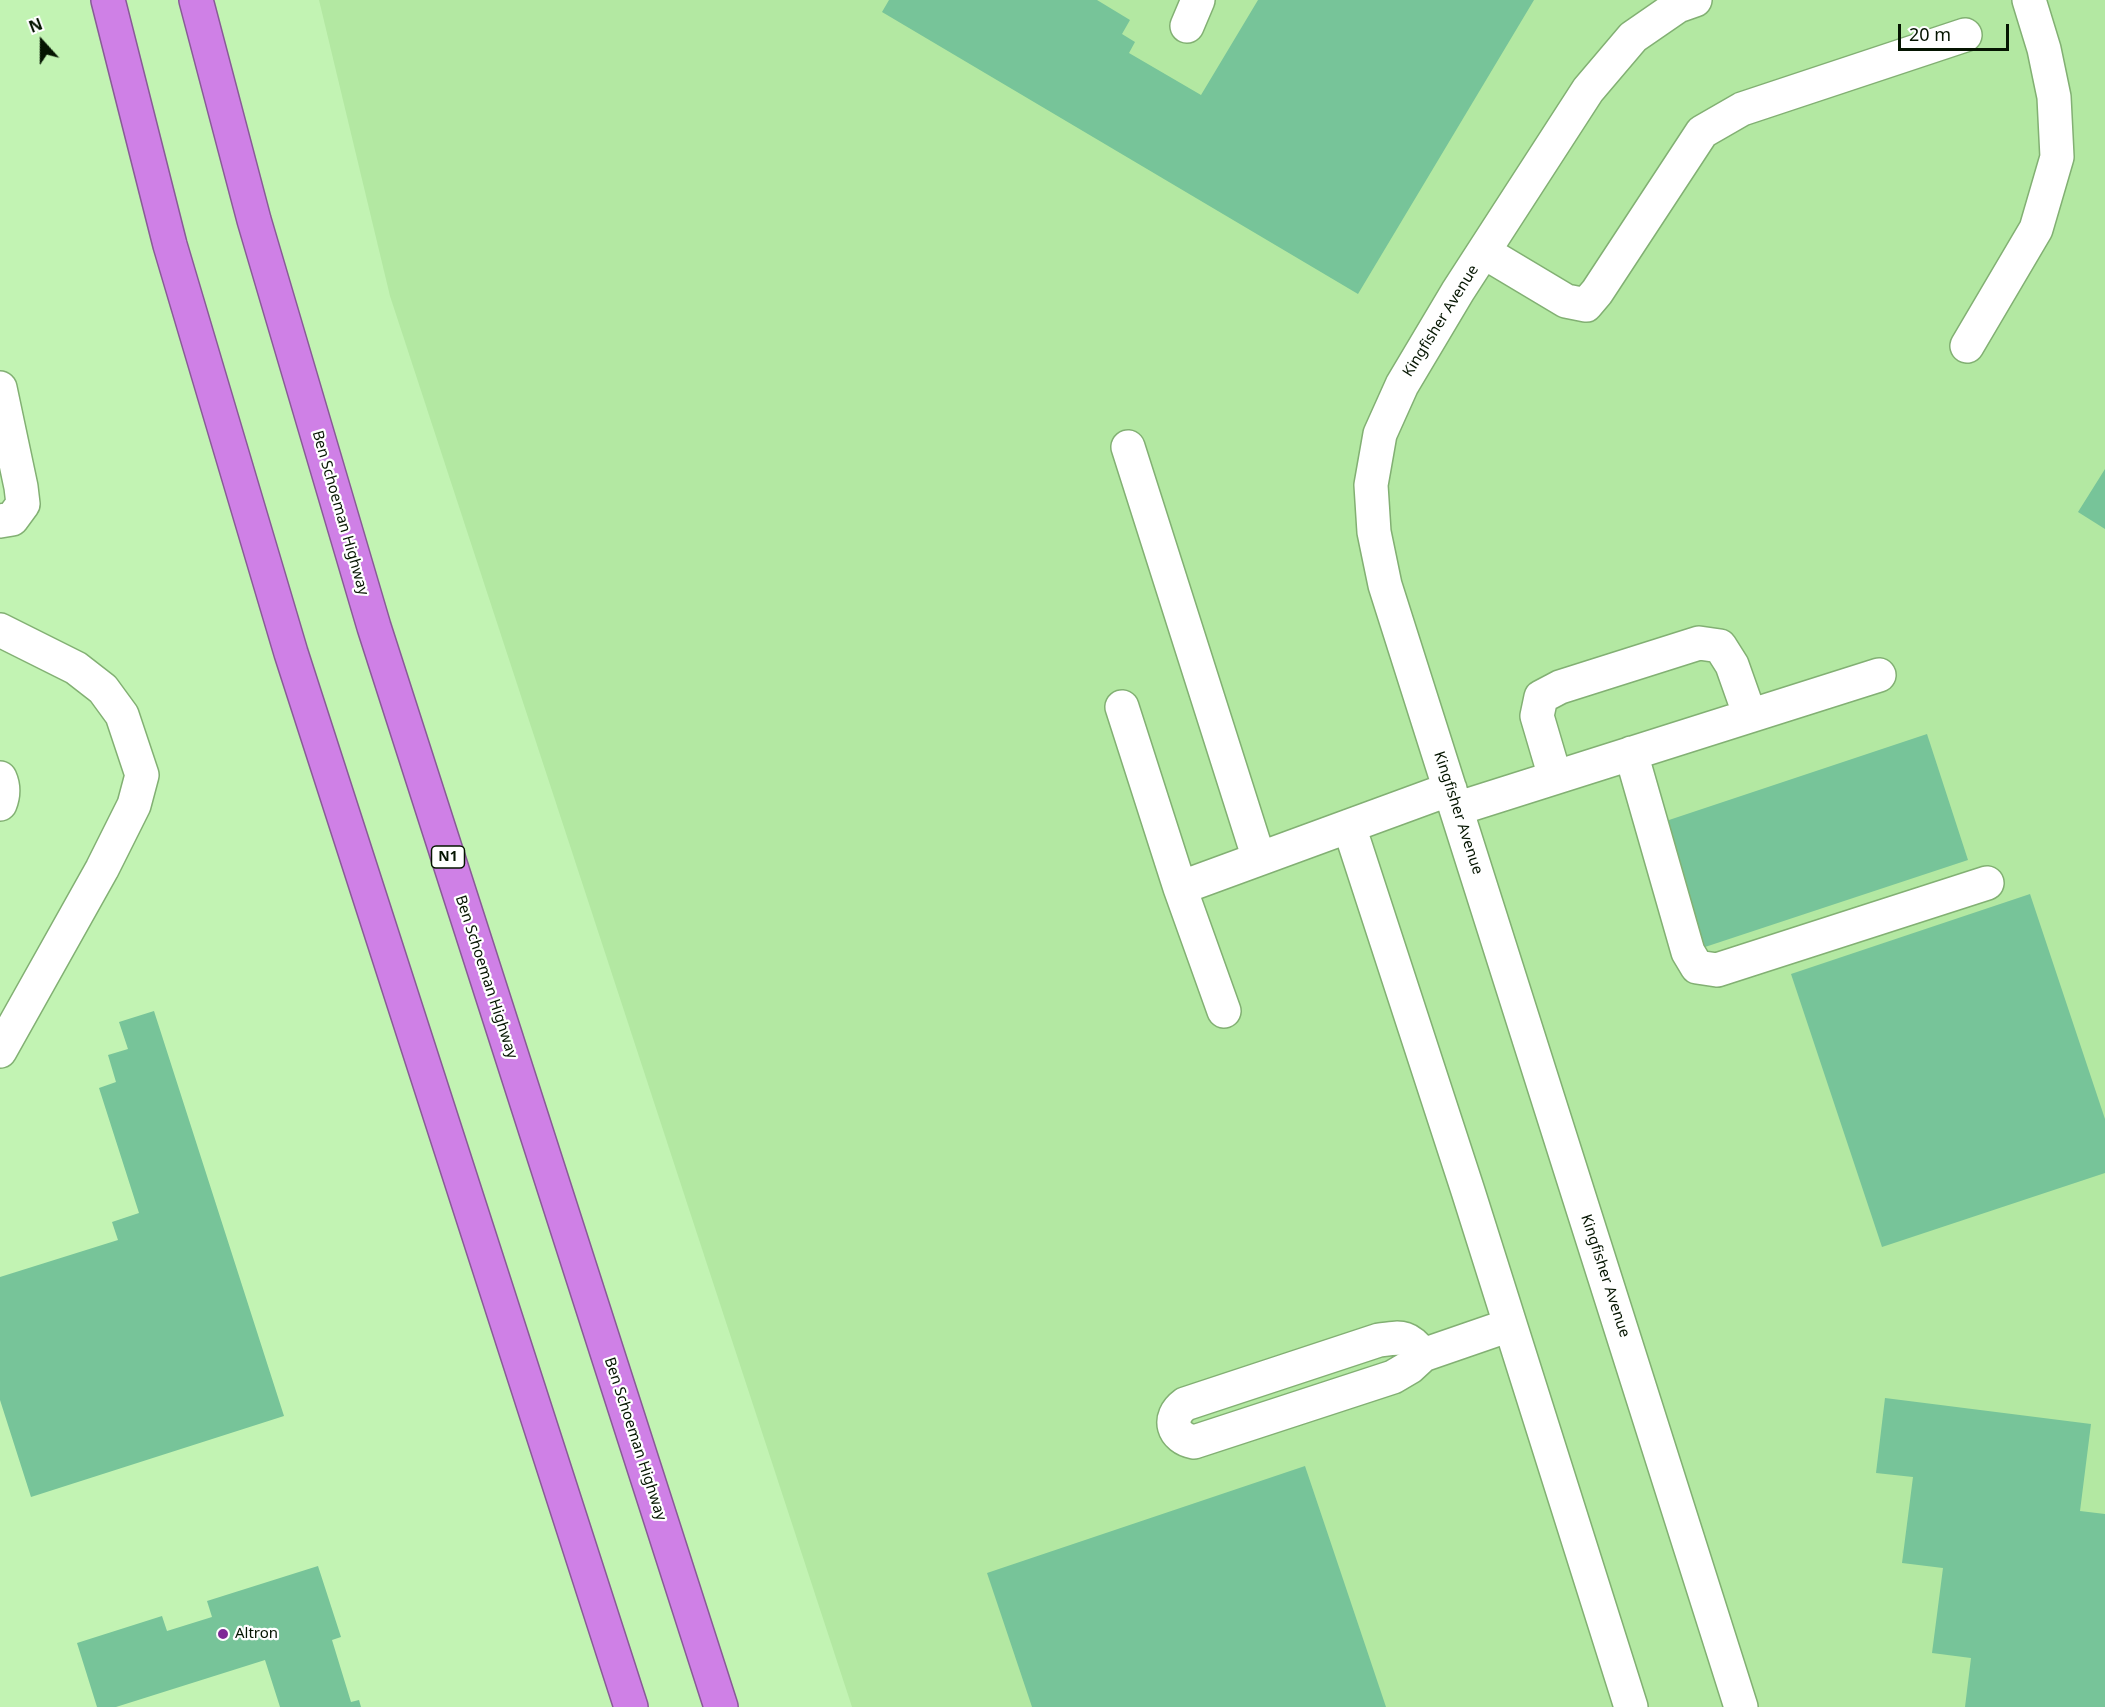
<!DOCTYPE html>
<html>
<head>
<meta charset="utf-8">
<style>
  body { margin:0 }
  #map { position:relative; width:2105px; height:1707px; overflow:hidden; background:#c2f3b3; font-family:"Noto Sans",sans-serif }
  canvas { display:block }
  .north { position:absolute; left:12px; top:12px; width:60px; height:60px; -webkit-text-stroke:4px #fff; paint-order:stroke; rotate:339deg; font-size:16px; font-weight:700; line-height:24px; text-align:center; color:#051501 }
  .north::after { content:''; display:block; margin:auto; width:21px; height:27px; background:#051501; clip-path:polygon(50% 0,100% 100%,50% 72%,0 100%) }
  .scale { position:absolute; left:1898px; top:24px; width:111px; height:27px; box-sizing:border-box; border:3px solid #051501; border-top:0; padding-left:8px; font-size:18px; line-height:21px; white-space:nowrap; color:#051501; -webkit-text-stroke:4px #fff; paint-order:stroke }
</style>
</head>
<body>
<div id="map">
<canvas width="2105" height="1707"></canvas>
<div class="north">N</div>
<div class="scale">20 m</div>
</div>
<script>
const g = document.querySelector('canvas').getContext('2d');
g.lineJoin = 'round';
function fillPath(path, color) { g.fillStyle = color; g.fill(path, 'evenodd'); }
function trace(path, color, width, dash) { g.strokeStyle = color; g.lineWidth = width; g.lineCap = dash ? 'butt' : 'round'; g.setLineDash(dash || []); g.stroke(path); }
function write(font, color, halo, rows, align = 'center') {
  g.font = font + ' "Noto Sans",sans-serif'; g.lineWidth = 4.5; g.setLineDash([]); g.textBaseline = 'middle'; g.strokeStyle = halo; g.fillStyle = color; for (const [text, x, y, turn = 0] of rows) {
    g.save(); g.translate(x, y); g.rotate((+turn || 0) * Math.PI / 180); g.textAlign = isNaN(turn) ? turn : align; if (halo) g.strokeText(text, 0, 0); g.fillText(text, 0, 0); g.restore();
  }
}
const built = new Path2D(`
  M319 0H2105V1707H852L390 296Z`);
const building = new Path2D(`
  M889 0H1097L1130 20 1122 34 1135 42 1129 53 1201 95 1258 0H1534L1358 294 882 12Z
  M2105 469V529L2078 512Z
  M1927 734 1968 860 1705 947 1663 822Z
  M2030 894 2105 1119V1173L1882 1247 1791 974Z
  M154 1011 284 1416 31 1497 0 1400V1277L118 1240 112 1222 139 1213 99 1088 116 1082 108 1055 128 1049 119 1022Z
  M1885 1398 2091 1424 2080 1511 2105 1514V1707H1965L1971 1658 1932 1653 1943 1568 1902 1563 1913 1477 1876 1473Z
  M1305 1466 1386 1707H1032L987 1573Z
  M318 1566 341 1637 332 1640 351 1702 359 1700 361 1707H280L265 1660 116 1707H97L77 1643 162 1616 167 1631 212 1617 207 1601Z`);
const minor = new Path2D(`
  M1695 0 1678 6 1633 37 1588 90 1458 291 1402 385 1380 434 1371 485 1374 532 1385 585 1741 1707
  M1187 26 1198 0
  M1484 252 1566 301 1586 305 1597 292 1702 132 1742 109 1965 35
  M1967 346 2036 229 2057 157 2054 97 2044 49 2029 0
  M0 388 21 487 23 504 12 519 0 521
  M1128 447 1259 859
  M0 630 76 668 103 689 122 715 142 775 134 805 102 869 0 1051
  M1122 707 1180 888 1224 1011
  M1631 753 1688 952 1697 967 1717 970 1987 883
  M1555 777 1537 716 1541 697 1560 687 1699 643 1720 646 1732 665 1750 716
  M0 778C4 787 4 794 0 804
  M1456 809 1879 675
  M1349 826 1468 1191 1631 1707
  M1180 888 1450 789
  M1423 1355C1408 1335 1402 1337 1379 1340L1185 1404C1166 1418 1173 1438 1194 1442L1393 1377 1410 1367 1423 1355 1510 1325`);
const highway = new Path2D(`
  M108 0 170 245 291 653 631 1707
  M196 0 254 220 374 627 721 1707`);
const markers = [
  [223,1634,6,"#7f2896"]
];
const shields = [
  [448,857,33]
];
const shieldNames = [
  ["N1",448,857]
];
const streetNames = [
  ["Kingfisher Avenue",1441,321,-58],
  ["Ben Schoeman Highway",340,513,74],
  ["Kingfisher Avenue",1458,813,72],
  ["Ben Schoeman Highway",486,977,72],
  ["Kingfisher Avenue",1605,1276,72],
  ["Ben Schoeman Highway",635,1439,72]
];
const poiNames = [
  ["Altron",235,1634]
];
fillPath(built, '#b3e8a2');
fillPath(building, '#77c499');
trace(minor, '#82b073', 36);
trace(highway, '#885b96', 36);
trace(minor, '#fff', 33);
trace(highway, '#cf80e6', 33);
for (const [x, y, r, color] of markers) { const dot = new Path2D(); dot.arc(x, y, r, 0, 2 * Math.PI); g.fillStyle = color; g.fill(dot); trace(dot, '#fff', 2); }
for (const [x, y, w] of shields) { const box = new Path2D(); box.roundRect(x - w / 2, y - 11, w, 22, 4.5); g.fillStyle = '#fff'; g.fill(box); trace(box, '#051501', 1.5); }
write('bold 14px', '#051501', null, shieldNames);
write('15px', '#051501', '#fff', streetNames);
write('15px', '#051501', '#fff', poiNames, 'left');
</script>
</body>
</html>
